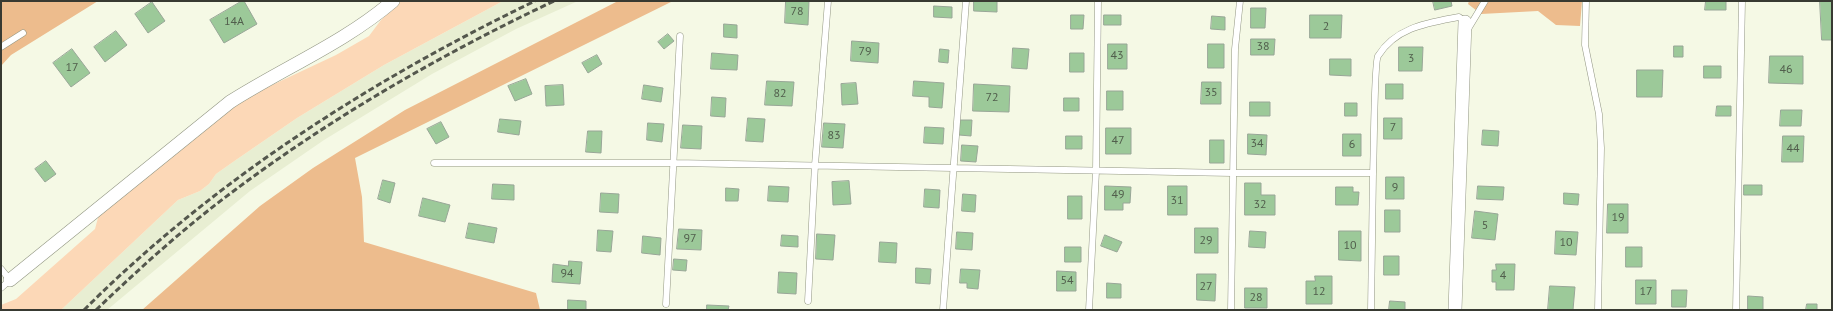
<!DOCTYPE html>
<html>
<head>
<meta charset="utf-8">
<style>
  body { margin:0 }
  #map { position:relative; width:1833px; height:311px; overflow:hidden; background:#f5f9e5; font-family:"PT Sans",sans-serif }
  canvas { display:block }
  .frame { position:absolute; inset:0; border:2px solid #383a32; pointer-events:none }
</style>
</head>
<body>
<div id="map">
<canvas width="1833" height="311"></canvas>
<div class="frame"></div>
</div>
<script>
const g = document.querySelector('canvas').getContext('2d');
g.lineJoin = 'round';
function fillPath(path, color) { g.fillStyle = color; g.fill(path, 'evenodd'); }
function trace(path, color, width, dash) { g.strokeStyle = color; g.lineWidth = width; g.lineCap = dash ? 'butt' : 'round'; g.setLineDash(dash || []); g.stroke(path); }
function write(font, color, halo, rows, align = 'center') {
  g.font = font + ' "PT Sans",sans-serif'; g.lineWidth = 4; g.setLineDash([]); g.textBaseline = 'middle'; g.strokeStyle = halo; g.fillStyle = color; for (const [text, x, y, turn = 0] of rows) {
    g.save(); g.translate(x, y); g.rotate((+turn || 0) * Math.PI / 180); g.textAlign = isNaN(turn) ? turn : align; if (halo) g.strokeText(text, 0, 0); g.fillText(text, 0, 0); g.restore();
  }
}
const built = new Path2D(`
  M503 1H578L516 29 432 74 324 140 250 191 107 310H61L178 200 200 191 209 184 216 174 233 162 297 118 384 65Z`);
const green = new Path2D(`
  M401 1H503L384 65 297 118 233 162 216 174 209 184 200 191 178 200 61 310H1V305L16 299 95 229 99 214 236 102 336 55 369 36 381 20Z`);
const forest = new Path2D(`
  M1 1H98L11 55 1 66Z
  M618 1H673L355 158 362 197 364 242 536 293 540 310H142L260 206 313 168 405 110Z
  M1469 1H1582L1580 26 1556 25 1538 11 1481 14 1468 4Z`);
const building = new Path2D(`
  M242 1H244L257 24 224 43 210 20Z
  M786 1H809L808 25 785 23Z
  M974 1H997V12L974 11Z
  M1433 1H1451L1452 6 1435 10Z
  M1706 1H1726V10H1705Z
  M1820 1H1832V40H1822Z
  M152 2 165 21 148 33 135 14Z
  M934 6 952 7V18L934 17Z
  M1251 8H1266L1265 28H1251Z
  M1071 15H1084L1083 29H1071Z
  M1104 15H1121V25H1104Z
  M1310 15H1342L1341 38H1310Z
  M1212 16 1225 17V30L1211 29Z
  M724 24 737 25V38L724 37Z
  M116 31 127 45 105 62 94 47Z
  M668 34 674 41 664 49 658 42Z
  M1251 39H1275L1274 55H1251Z
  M852 41 879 43 878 63 851 61Z
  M1108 44H1127V69H1108Z
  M1208 44H1224V68H1208Z
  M1674 46H1683V57H1674Z
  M1399 47H1423L1422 71H1399Z
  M1013 48 1029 49 1027 69 1012 68Z
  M72 49 90 73 71 87 53 63Z
  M940 49 949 50 948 63 939 62Z
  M712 53 738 55 737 70 711 69Z
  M1070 53H1084V72H1070Z
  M597 55 602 64 588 73 582 63Z
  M1770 56H1803V84L1769 83Z
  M1330 59H1351V76L1330 75Z
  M1704 66H1721V78H1704Z
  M1637 70H1663L1662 97H1637Z
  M526 79 532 94 515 101 508 86Z
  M767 81 794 82 792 106 765 105Z
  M914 81 944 83 942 108 929 107V97L913 96Z
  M1202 82H1221V104H1201Z
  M856 83 858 104 842 105 841 84Z
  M974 84 1010 86 1009 112 973 111Z
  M1386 84H1403V99H1386Z
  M563 85 564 105 546 106 545 86Z
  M644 85 663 88 661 102 642 99Z
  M1107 91H1123V110H1107Z
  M712 97 726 98 725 117 711 116Z
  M1064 98H1079V111H1064Z
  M1250 102H1270V116H1250Z
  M1345 103H1357V116H1345Z
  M1717 106H1731V116H1716Z
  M1781 110H1802L1801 126H1780Z
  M748 118 765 119 763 142 746 141Z
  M1384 118H1402V139H1384Z
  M500 119 521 121 519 135 498 132Z
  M960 120H972L971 136 959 135Z
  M441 122 449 137 436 144 427 129Z
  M648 123 664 124 662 142 647 140Z
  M824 123 845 124 843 148 822 147Z
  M683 125 702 126 701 149 681 148Z
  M925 127 944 128 943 144 924 143Z
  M1106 128H1131V154H1106Z
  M1483 130 1499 131 1498 146 1482 145Z
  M588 131H602L601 153 586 152Z
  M1248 134 1267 135 1266 155 1248 154Z
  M1343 134H1361V156H1343Z
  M1066 136H1082V149H1066Z
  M1783 136H1804L1803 162H1782Z
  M1210 140H1224V163H1210Z
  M962 145 978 146 976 162 961 161Z
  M46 161 56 174 45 182 35 169Z
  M1386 177H1404V199H1386Z
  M383 180 395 183 390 203 378 199Z
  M849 181 851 204 833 205 832 182Z
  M1245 183H1261V195H1275V215H1245Z
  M493 184 514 185V200L492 199Z
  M1744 185H1762V195H1744Z
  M769 186 789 187 788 202 768 201Z
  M1105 186 1131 187 1130 203H1123V210H1105Z
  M1168 186H1187V215H1168Z
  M1478 186 1504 187 1503 200 1477 199Z
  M1336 187H1353V192H1359L1358 205H1336Z
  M726 188 739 189 738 201H726Z
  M925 189 940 190 939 208 924 207Z
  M601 193 619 194 618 213 600 212Z
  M1564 193 1579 194 1578 205 1564 204Z
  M963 194 976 195 975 212 962 211Z
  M1068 196H1082V219H1068Z
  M423 198 450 205 445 222 419 216Z
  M1608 204H1628V233H1607Z
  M1385 210H1400V232H1385Z
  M1475 211 1498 214 1495 240 1472 238Z
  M469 223 497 228 494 243 466 238Z
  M1195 228H1218V253H1195Z
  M679 229 702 230 701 250 677 249Z
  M598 230 613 231 611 252 597 251Z
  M1250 231 1266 232 1265 248 1249 247Z
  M1339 231H1361V261L1339 260Z
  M1556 231 1578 232 1576 255 1555 254Z
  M957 232 973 233 972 250 956 249Z
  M817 234 835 235 833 260 816 259Z
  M782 235 798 236V247L781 246Z
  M1105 235 1122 242 1117 252 1101 246Z
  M643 236 661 238 660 255 642 253Z
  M880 242 897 243 896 263 879 262Z
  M1065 247H1081V262H1065Z
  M1626 247H1642V267H1626Z
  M1384 256H1399V275H1384Z
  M674 259 687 260 686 271 673 270Z
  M569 261 582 262 580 284 552 282 553 264 568 266Z
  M1496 264H1515L1514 290H1496V282H1492V270H1496Z
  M916 268 931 269 930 284 916 283Z
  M961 269 980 270 978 289 967 288V283H960Z
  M1057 271 1076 272V291H1057Z
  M779 272 797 273 796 294 778 293Z
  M1197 274H1216L1215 301 1197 300Z
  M1315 276H1332V304H1306V281H1315Z
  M1636 280H1656V304H1636Z
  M1107 283 1121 284V298H1107Z
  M1550 286 1575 287 1573 310H1548Z
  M1245 288H1267V308H1245Z
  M1672 290H1687L1686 307H1672Z
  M1748 296 1763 297V310H1748Z
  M568 300 586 301V310H568Z
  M1390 301 1405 302V310H1389Z
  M1807 304H1817V310H1806Z
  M707 305 729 306 728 310H707Z`);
const service = new Path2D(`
  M1586 1 1585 45 1599 114 1601 148 1598 310
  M1468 29 1485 1
  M1 47 23 33
  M434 163H674L1232 173H1373C1374 158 1374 62 1378 56 1396 27 1428 23 1459 17L1465 22
  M1 269 10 280 1 288
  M808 301 815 165 828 1
  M666 304 680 36
  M943 310 966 1
  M1089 310 1096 171 1098 1
  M1231 310 1235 49 1240 1
  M1371 310 1373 173
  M1736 310 1742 1`);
const minor = new Path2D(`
  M10 280 230 102C285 67 344 43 393 1
  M1455 310 1465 22`);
const rail = new Path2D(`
  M84 310C213 181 371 80 535 1
  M96 310C140 268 186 226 235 190 334 116 442 54 554 1`);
const numberNames = [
  ["78",797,12],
  ["14А",234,22],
  ["2",1326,27],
  ["38",1263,47],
  ["79",865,52],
  ["43",1117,56],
  ["3",1411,59],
  ["17",72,68],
  ["46",1786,70],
  ["35",1211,93],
  ["82",780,94],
  ["72",992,98],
  ["7",1393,128],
  ["83",834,136],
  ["47",1118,141],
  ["34",1257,144],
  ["6",1352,145],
  ["44",1793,149],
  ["9",1395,188],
  ["49",1118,195],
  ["31",1177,201],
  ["32",1260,205],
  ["19",1618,218],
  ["5",1485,226],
  ["97",690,239],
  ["29",1206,241],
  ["10",1566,243],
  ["10",1350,246],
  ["94",567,274],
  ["4",1503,276],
  ["54",1067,281],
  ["27",1206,287],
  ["12",1319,292],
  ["17",1646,292],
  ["28",1256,298]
];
fillPath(built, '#e8eed2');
fillPath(green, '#fcd8b7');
fillPath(forest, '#edbc8d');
fillPath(building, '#9cc999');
trace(building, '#98a697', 1);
trace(service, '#929683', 7);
trace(minor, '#929683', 14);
trace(service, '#fff', 6);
trace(minor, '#fff', 13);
trace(rail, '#54574d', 3, [6, 3]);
write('12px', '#515e4c', null, numberNames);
</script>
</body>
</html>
